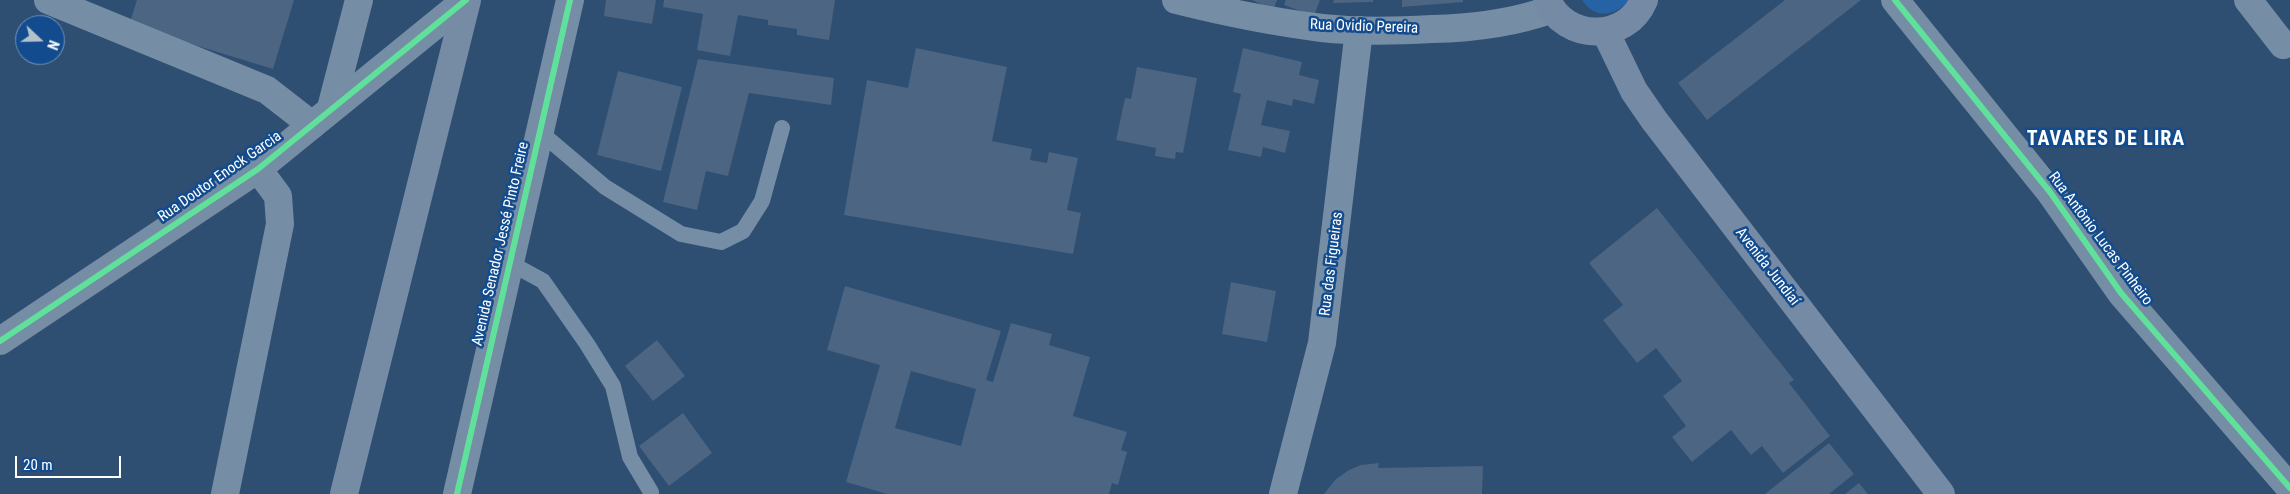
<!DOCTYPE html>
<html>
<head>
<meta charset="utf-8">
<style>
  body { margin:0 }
  #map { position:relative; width:2290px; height:494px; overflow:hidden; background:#2e4e72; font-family:"Roboto Condensed",sans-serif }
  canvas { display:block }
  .north { position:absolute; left:15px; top:15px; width:50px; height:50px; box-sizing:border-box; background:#124c8e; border:1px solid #7194bb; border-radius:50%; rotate:111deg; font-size:14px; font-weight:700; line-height:20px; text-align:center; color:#fff }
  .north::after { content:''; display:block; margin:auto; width:18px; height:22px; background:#b6c1ce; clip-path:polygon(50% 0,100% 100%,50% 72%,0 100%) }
  .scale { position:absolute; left:15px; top:456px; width:106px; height:22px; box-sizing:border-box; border:2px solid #fff; border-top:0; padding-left:6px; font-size:15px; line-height:18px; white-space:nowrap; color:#fff; -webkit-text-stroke:4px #124c8e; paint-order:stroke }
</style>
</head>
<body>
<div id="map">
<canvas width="2290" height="494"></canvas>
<div class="north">N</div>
<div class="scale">20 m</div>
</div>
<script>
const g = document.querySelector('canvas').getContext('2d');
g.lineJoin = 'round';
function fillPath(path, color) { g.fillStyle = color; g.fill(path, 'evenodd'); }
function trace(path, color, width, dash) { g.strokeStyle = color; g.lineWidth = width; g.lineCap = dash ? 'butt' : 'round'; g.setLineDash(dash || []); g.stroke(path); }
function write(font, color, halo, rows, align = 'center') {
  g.font = font + ' "Roboto Condensed",sans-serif'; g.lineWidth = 5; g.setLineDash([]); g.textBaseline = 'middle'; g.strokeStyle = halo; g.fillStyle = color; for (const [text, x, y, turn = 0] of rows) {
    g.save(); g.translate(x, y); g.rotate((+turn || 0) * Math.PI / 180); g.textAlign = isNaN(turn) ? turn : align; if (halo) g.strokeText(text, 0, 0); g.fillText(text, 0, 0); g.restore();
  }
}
const green = new Path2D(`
  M1582 0H1631C1615 15 1596 21 1582 0Z`);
const building = new Path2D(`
  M137 0H294L273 69 129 25Z
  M606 0H656L652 24 604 16Z
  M664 0H835L829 40 797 35V29L768 25V20L738 15 730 56 697 50 703 14 663 7Z
  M1252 0H1277L1273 10Z
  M1286 0H1320L1314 16 1284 5Z
  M1334 0H1373V2L1333 3Z
  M1402 0H1463V2L1402 7Z
  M1785 0H1861L1707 120 1678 83Z
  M916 48 1007 67 992 141 1032 149 1030 160 1047 163 1049 152 1078 158 1067 210 1081 213 1073 254 844 215 867 80 908 88Z
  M1243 48 1302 62 1299 75 1319 80 1314 104 1293 99 1292 106 1267 100 1261 125 1290 131 1285 153 1263 147 1261 157 1228 150 1241 94 1233 92Z
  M698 59 834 78 831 105 749 93 728 176 706 171 697 210 663 202Z
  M1137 67 1197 78 1183 153 1176 152 1175 159 1155 156 1156 148 1116 140 1125 98 1131 99Z
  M618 71 682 87 661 171 597 155Z
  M1657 208 1794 380 1789 383 1830 436 1783 473 1762 446 1751 455 1731 430 1692 462 1672 437 1686 426 1663 396 1682 381 1656 348 1637 363 1603 320 1623 305 1589 263Z
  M1231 282 1276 291 1267 342 1222 334Z
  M845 286 1001 331 986 380 993 382 1011 323 1052 334 1049 345 1090 357 1073 416 1127 432 1121 450 1127 452 1118 485 1112 483 1109 494H887L846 482 880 365 827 350ZM911 371 976 389 961 446 895 428Z
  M657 340 685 376 653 401 625 366Z
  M683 413 712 453 669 486 639 446Z
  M1829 443 1854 474 1829 494H1765Z
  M1379 463 1378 468 1483 466 1482 494H1324L1336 479 1349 470 1361 465Z
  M1859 483 1868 494H1845Z`);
const service = new Path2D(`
  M540 132 605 187 681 234 721 242 743 231 762 201 782 128
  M510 263 543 281 587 344 613 386 630 457 651 492`);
const minor = new Path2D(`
  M48 0 267 90 312 125
  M1895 0 2050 192 2121 293 2290 488
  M2248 0 2283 45
  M331 108 359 0
  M225 494 280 224 278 196 258 169
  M1283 494 1322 343 1359 30`);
const tertiary = new Path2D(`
  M1176 0C1224 12 1273 22 1322 28 1358 32 1396 31 1432 29 1473 28 1514 23 1552 9
  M0 341 258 169 466 0
  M457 494 570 0`);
const primary = new Path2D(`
  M1547 0C1565 41 1626 43 1644 0
  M1605 31 1634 91 1654 120 1941 494`);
const trunk = new Path2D(`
  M344 494 467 0`);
const cycleway = new Path2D(`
  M1895 0 2050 192 2121 293 2290 488
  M0 341 258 169 466 0
  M457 494 570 0`);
const streetNames = [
  ["Rua Ovidio Pereira",1364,27,2],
  ["Rua Doutor Enock Garcia",220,177,-35],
  ["Rua Antônio Lucas Pinheiro",2100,239,53],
  ["Avenida Senador Jessé Pinto Freire",501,244,-77],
  ["Rua das Figueiras",1332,264,-83],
  ["Avenida Jundiaí",1767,267,52]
];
const districtNames = [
  ["TAVARES DE LIRA",2106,140]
];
fillPath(green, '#2563a5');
fillPath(building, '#4b6582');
trace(service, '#758da5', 16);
trace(minor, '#758da5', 28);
trace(tertiary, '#758da5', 28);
trace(primary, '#758aa5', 28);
trace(trunk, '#768ca5', 28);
trace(cycleway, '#60e19b', 6);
write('15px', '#fff', '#124c8e', streetNames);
g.letterSpacing = '1px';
write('bold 20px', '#fff', '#124c8e', districtNames);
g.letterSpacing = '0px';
</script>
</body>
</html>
